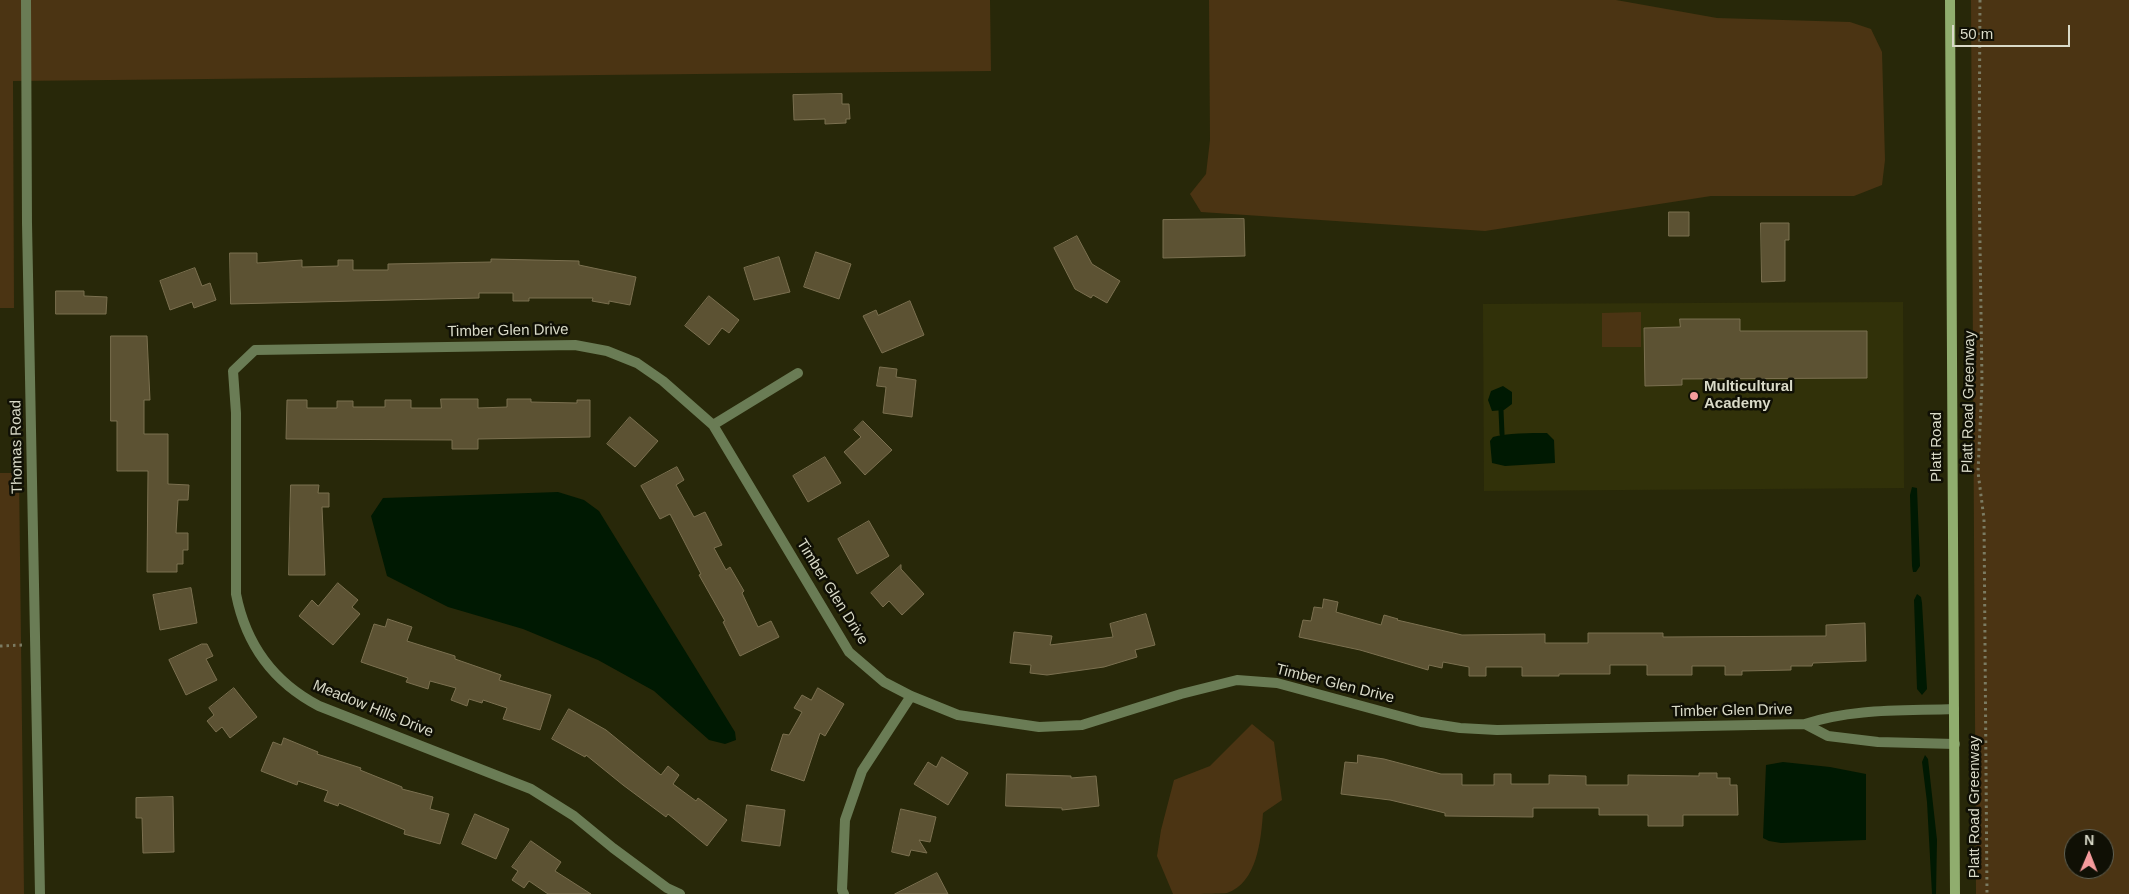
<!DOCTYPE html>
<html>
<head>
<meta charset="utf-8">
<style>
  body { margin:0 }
  #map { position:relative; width:2129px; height:894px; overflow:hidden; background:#282809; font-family:Helvetica,sans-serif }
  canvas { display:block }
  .north { position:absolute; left:2064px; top:829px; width:50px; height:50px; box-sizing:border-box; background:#101005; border:1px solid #606153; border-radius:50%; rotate:1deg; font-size:14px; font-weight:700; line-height:20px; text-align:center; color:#d9dac8 }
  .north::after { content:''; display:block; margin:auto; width:18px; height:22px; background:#f59b9c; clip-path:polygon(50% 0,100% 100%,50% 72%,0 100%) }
  .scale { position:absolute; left:1952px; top:25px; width:118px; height:22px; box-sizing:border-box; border:2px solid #d9dac8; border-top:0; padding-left:6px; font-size:15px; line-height:18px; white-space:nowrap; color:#d9dac8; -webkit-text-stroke:4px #101005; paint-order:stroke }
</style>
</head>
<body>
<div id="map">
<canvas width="2129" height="894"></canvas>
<div class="north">N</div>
<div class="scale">50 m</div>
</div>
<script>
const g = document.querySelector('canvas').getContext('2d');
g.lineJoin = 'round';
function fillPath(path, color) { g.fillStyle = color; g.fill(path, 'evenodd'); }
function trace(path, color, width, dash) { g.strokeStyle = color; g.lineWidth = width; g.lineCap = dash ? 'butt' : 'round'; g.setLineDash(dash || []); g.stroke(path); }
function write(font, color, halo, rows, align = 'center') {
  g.font = font + ' Helvetica,sans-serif'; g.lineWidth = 5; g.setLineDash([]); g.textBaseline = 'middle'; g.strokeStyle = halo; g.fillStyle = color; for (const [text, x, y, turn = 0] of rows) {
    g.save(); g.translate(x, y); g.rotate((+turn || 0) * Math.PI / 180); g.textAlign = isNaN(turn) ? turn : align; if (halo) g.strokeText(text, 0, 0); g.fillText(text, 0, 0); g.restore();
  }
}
const built = new Path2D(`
  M1903 302 1904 488 1484 491 1483 304Z`);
const green = new Path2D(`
  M0 0H990L991 71 13 81 14 308H0Z
  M1209 0H1616L1717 18 1850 22 1871 29 1882 52 1885 160 1882 185 1854 196H1711L1485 231 1201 212 1190 194 1206 174 1210 140Z
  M1971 0H2129V894H1976ZM2074 839H2104V869H2074Z
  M1641 312V347H1602V313Z
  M0 473H19L24 894H0Z
  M1252 724 1274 742 1282 800 1263 813C1261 840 1257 883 1227 893 1215 894 1187 894 1173 894L1157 856 1161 830 1174 780 1210 766Z`);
const water = new Path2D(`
  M1503 386 1512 392V404L1504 410 1492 411 1488 400 1491 391Z
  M1547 433 1554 440 1555 463 1505 466 1492 463 1490 441 1493 437C1506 433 1531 433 1547 433Z
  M1912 487 1917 488 1920 566 1916 572H1913L1912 566 1910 495Z
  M558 492 584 500 599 511 735 732 736 740 725 744 709 740 654 691 598 660 523 629 448 607 387 576 371 516 383 498Z
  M1917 594 1921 597 1922 603 1927 689 1922 695 1917 689 1914 600Z
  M1925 755 1928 759 1937 840 1936 894H1932L1927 802 1922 762Z
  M1783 762 1830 767 1866 774V840L1781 843 1769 841 1763 838 1766 765Z`);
const stream = new Path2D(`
  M1501 410 1502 434`);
const building = new Path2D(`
  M842 94V104H849L850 119H846V123L825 124V119L794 120 793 95Z
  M1669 212H1689V236H1669Z
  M1244 219 1245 256 1163 258V220Z
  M1761 223H1789V240H1785V281L1762 282Z
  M1077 236 1092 264 1120 281 1107 303 1093 295 1091 298 1075 289 1054 248Z
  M816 252 851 264 839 299 804 287Z
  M230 253H257V263L302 260V267L338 266V260H353V270H388V264L491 262V259L579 261V265L636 277 630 305 609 301V304L592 301 593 298H529V301H513V293H479V298L231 304Z
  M779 257 790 292 754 300 744 268Z
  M195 268 202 286 210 283 216 300 194 308 192 302 170 310 160 281Z
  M56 291H84V296L107 297 106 314H56Z
  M709 296 739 320 729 333 722 328 709 345 685 326Z
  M910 301 924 335 882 353 863 316 876 310 878 315Z
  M1680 319H1740V331H1867V378L1682 379V385L1645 386 1644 328 1680 327Z
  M111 336H147L150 400H144V434H168V484L189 485 188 500H178L176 533H188V550H183V564H177V572H147L148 471H117V421H111Z
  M880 367 897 369 896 377 916 380 912 417 883 413 886 387 877 386Z
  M441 399H478V408L507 407V399H531V402L577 403V400H590V437L478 439V449H452V440L286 439 287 400H307V408H337V401H353V407H385V400H411V408H441Z
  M630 417 658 441 635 467 607 444Z
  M863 421 892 450 865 475 844 452 861 437 854 430Z
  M825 457 841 483 808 502 793 476Z
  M677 467 684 480 676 485 694 517 705 512 722 545 714 548 726 570 730 567 744 591 742 593 758 627 771 621 779 637 740 656 723 622 725 621 699 575 701 574 670 514 660 519 641 486Z
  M291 485H319L318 493H329V507H322L325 575H289Z
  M869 521 889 556 857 574 838 539Z
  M901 565V569L924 594 902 615 889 601 883 607 871 593Z
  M338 583 358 600 352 607 360 614 333 645 299 616 312 600 318 606Z
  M191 588 197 623 160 630 153 595Z
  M1324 599 1338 602 1336 612 1381 625 1384 615 1398 619 1397 620 1462 635 1545 634V643H1588V633H1663V637L1826 636V625L1865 623 1866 661 1813 663 1812 666H1791V670L1742 671V675H1725V666H1692V675H1647V665H1610V674H1559V676H1522V667H1486V676H1469V667L1443 662 1442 668 1429 665 1428 670 1360 650 1299 637 1303 620 1311 621 1314 607 1322 608Z
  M1146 614 1155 645 1135 650 1137 657 1104 667 1047 675 1030 673 1031 665 1010 663 1014 632 1052 636 1050 645 1113 637 1110 624Z
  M388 619 412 627 407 641 455 656V659L501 675 499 680 551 695 540 730 503 719 507 708 483 700 482 703 469 699 467 706 451 700 456 688 430 681 428 689 406 682 408 678 361 662 374 624 385 627Z
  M202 644H207L213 656 206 659 217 680 186 695 169 660Z
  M234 688 257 717 230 738 222 727 216 732 207 721 214 715 209 708Z
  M818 688 844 704 825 736 820 733 804 781 771 770 783 734 789 735 802 712 794 708 802 695 811 700Z
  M569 709 606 730 661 775 668 766 679 775 673 784 696 801 698 798 727 820 707 846 668 814 666 817 623 785 586 755 585 757 552 739Z
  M284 738 318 752 317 754 361 768 360 770 402 787V789L433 797 430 809 449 814 440 844 404 834 405 830 339 803 338 806 324 801 328 791 298 781 297 785 261 771 273 742 281 745Z
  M1358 755 1384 759 1441 774H1462V785H1494V774H1511V784H1549V775L1586 776V785H1628V775L1699 776V773H1717V778H1730V785H1737L1738 815H1683V826H1648V815H1599V808H1533V817L1445 816V813L1390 800 1341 794 1345 762 1357 763Z
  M942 757 968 773 948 805 914 784 928 762 936 767Z
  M1007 774 1071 776V778L1096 776 1099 806 1062 810V808L1006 806Z
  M173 797 174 852 143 853 142 818H136V798Z
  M747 805 785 810 780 846 742 841Z
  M901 809 936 817 930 842 919 840 927 853 911 850 909 856 892 852Z
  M475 814 509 829 496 859 462 844Z
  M531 841 561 862 555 871 591 894H548L529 881 524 888 512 880 518 871 512 867Z
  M937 873 948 894H895Z`);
const path = new Path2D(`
  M1980 0 1979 174 1982 383 1978 472 1984 519 1987 894
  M0 646 24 645`);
const street = new Path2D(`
  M26 0 27 223 40 894
  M713 425 798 373
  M1805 724 1828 736 1878 742 1955 744
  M680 894 667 888 613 848 574 816 531 789 319 706C273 682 246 645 236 594V413L233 371 255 350 575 345 607 351 637 363 663 381 713 425 849 652 884 682 911 696 958 715 1039 727 1082 725 1181 694 1237 680 1277 683 1421 722 1460 728 1497 730 1805 724C1853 708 1904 711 1954 709
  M844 894 842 890 845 820 862 771 911 696`);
const secondary = new Path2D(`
  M1950 0 1955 894`);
const markers = [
  [1694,396,5,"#f59b9c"]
];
const streetNames = [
  ["Timber Glen Drive",508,331,-1],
  ["Platt Road Greenway",1969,402,-89],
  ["Thomas Road",17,447,-91],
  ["Platt Road",1937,447,-90],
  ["Timber Glen Drive",832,592,58],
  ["Timber Glen Drive",1335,684,14],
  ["Meadow Hills Drive",373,709,22],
  ["Timber Glen Drive",1732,711,-1],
  ["Platt Road Greenway",1975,807,-90]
];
const poiNames = [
  ["Multicultural",1704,387],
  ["Academy",1704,404]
];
fillPath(built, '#313109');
fillPath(green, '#4b3413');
fillPath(water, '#001902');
trace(stream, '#001902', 5);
fillPath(building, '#5c5233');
trace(building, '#7b7050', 1);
trace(path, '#7b7b62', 3, [2.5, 4]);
trace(street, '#6a7c55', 10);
trace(secondary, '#90ad6e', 10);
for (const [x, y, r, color] of markers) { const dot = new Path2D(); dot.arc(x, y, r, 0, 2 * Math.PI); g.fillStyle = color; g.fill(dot); trace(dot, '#101005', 2); }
write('15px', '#d9dac8', '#101005', streetNames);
write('bold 15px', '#d9dac8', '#101005', poiNames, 'left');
</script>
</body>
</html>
